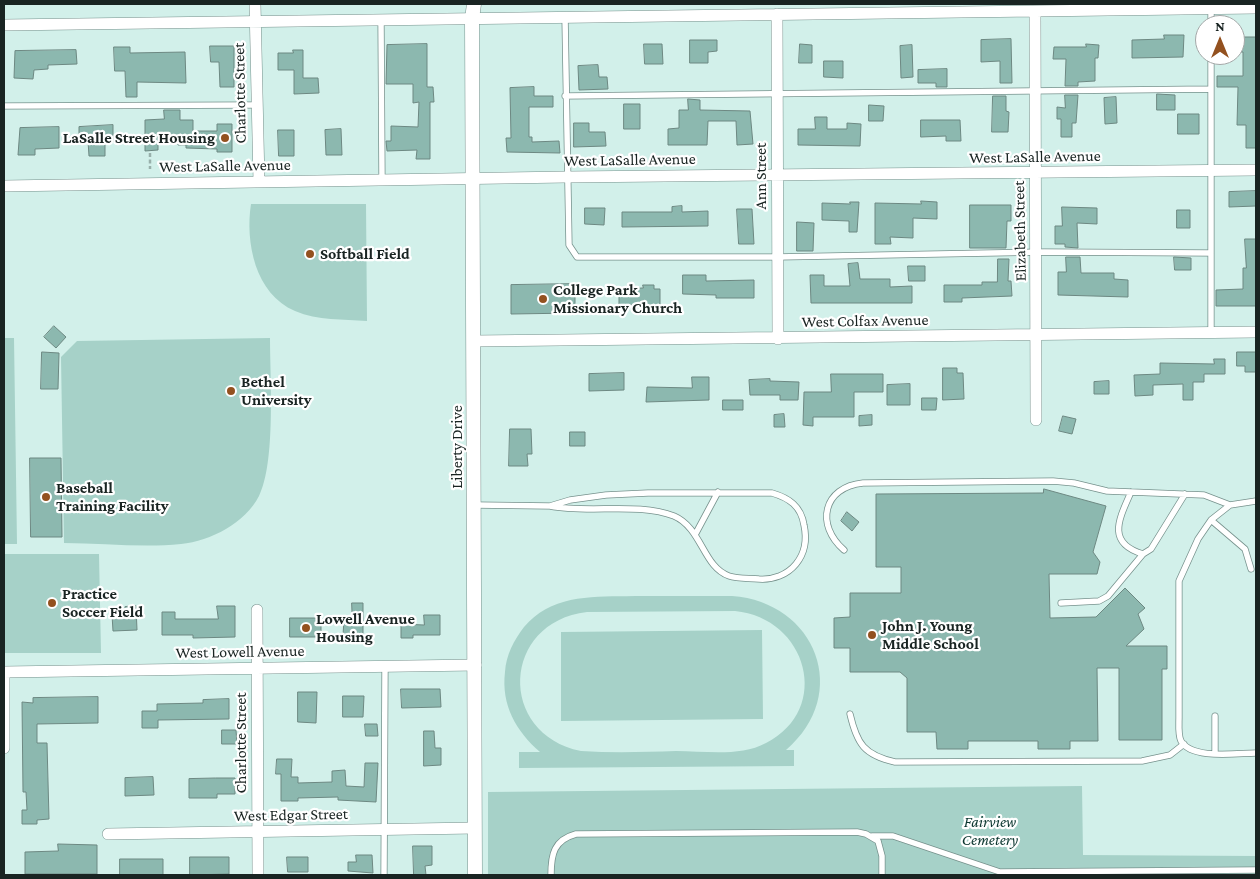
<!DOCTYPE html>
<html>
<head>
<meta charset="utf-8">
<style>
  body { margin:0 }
  #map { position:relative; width:1260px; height:879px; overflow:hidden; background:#d2f0ea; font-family:"Crimson Pro",serif }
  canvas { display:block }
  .frame { position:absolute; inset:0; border:5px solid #192422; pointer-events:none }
  .north { position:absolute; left:1195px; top:15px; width:50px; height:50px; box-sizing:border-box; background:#fff; border:1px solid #a3a7a7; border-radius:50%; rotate:0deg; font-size:14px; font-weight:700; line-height:20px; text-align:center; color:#192422 }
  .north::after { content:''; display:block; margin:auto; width:18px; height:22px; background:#93511f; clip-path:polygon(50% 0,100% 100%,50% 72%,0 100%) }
</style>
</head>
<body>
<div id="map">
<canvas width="1260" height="879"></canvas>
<div class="frame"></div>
<div class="north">N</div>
</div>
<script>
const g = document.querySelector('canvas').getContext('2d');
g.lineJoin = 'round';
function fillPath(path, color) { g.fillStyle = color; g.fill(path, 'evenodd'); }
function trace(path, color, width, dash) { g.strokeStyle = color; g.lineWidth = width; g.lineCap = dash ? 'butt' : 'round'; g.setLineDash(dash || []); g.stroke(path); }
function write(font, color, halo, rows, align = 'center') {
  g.font = font + ' "Crimson Pro",serif'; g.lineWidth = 4.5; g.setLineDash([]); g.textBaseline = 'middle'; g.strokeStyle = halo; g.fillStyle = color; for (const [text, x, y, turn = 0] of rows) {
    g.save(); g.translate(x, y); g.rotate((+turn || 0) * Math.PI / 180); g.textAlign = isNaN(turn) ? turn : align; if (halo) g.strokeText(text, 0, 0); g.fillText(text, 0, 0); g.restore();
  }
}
const green = new Path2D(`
  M251 204H366L367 321C343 319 318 321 295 311 255 294 245 242 251 204Z
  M4 338H14L17 544H4Z
  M270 338C270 378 276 462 259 496 245 523 211 541 181 544 143 548 102 543 64 543L61 357 77 341Z
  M4 554H99L101 653H4Z
  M732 596C816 602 852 694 786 750H794V766L519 768V752H540C516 731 501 705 505 672 506 655 514 640 524 627 554 591 602 597 645 596 674 596 703 596 732 596ZM735 611C807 618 833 709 766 743 740 757 705 751 676 751 645 752 613 753 581 751 497 734 501 622 587 612Z
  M762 630 763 719 561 721V632Z
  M1082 786 1083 855 1256 856V875H488V792Z`);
const building = new Path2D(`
  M1164 35H1184L1183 57 1132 58V40L1164 39Z
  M1235 37H1256V148H1246V125H1237L1238 87H1217V76H1243V52H1235Z
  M1011 39 1012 83H1000V61L981 62V40Z
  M690 40H717V51L708 52V63H690Z
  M427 44V87H433L434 102H430V159H416L417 150 387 151 386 141H391V126L418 127 419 102 413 103V84H386L387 45Z
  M644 44H662L663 64H645Z
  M800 44 812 45V63H799Z
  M1086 44 1099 45 1098 58H1095V81L1078 82V86H1065L1066 59H1053L1054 47H1086Z
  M912 45 913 77 901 78 900 46Z
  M210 46H234V87H220L219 62H211Z
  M114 47H130V53L185 52 186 83 137 82V97H126L125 71H115Z
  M76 50 77 64 48 65V69L34 70 33 79 14 78 15 51Z
  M293 50H303V78H318L319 93 294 94V70H278V53H293Z
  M824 61H843V78L824 77Z
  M598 65 599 77H607L608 89 579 90 578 66Z
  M947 69V87H936V83H918V70Z
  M534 87V96H553V107H529V137H532V142L559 141 560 153 507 152 506 138H511L510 88Z
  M1157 94 1175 95V110H1157Z
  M1065 95H1078L1076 123H1072V137H1061V119H1057V107L1065 108Z
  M993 96H1006V111L1009 112 1008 132H992Z
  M1116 97 1117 123 1105 124 1104 98Z
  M688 99 700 100V110L750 111 753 144 737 145 736 121H708L707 145H668V129L679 128V110H688Z
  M624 104H640V129H624Z
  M869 105 884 106 883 121H869Z
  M164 110H180V120H193V131H217V124H232V152H217V149L186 148V145H178V140H158V150L145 151V120L164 119Z
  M1178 114H1199V134H1178Z
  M815 117H827V129H847V123L861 124 860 146 798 145V129H815Z
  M921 120H960L961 141H946V136L921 137Z
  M574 123H589V132H605L606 146 574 147Z
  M113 125V142H105V156H89L88 141H79V127Z
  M59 127V148L35 149V155H18L20 128Z
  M341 129 342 155H326L325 130Z
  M278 130H294V156H279Z
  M1256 191V206L1229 207V192Z
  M921 201 937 202V219L913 218V238L890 237 891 244H875V203L921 204Z
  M850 202H859L857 232H849V221L822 220V203L850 204Z
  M970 205H1011V221H1007L1006 248H970Z
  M682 206V212L708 211V226L622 227V212H672V207Z
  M1062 207 1097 208V224L1077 223 1078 248 1065 247V244H1055V226H1062Z
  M585 208H605L604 225 585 224Z
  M737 209H752L754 244H739Z
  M1177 210H1190V228H1177Z
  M797 222 814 223 813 251H797Z
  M1245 239H1256V306H1216V290L1243 289V268H1246Z
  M1066 257H1080L1081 273H1114V279L1128 280V297L1058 295V272H1066Z
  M1174 257 1191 258V270H1175Z
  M998 259H1009L1008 281H1011L1012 296 962 298V302H944V285H982V282H997Z
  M858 263 860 279H890V287L912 286V303H811L810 275H824V286H850L848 264Z
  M908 266H925V281H909Z
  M683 275H706V281L754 280V298H716V295L683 294Z
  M575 284V313L511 314V285Z
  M643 285H654V289H660V305H619V289L643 288Z
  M54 326 66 337 56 348 44 337Z
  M42 352 59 353 58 389H41Z
  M1237 352H1256V372H1245V366H1237Z
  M1214 359H1225V374H1204V382H1193V400H1183V384L1153 385V395L1135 396 1134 375 1160 374V363L1214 364Z
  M943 368H957V373H963L964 399 943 400Z
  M624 373V390L589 391V374Z
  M831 374H883V392H854V417H813V426L803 425 804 392H831Z
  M692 377H709V400L646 402 647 387 692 388Z
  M770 379V381L799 382 798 400H780V395H750L749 380Z
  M1109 381V394H1094V382Z
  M910 384V405H887V385Z
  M922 398H937L936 410H922Z
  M723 400H743V410H723Z
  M784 414 785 427H774V415Z
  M872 415V425L859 426V416Z
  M1063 416 1076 419 1072 434 1059 431Z
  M510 429H531L532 454H527L528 466H509Z
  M570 432H585V446H570Z
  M30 458H61L62 537H31Z
  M1044 489 1106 506 1093 552 1100 562 1097 574H1049L1050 618 1096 617 1125 588 1145 608 1138 614 1144 629 1126 646H1167V669H1162V740H1119V668H1097L1098 741H1070V749H1038V741H968V749H937L936 732H907V678L900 672H850V648H834V618L850 617V593H901V567H876V494L1043 493Z
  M847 512 859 522 852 531 841 521Z
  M352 603H363V635H343L344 620 352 621Z
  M136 606 137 630 113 631 112 615 125 614V607Z
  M217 606H235V637L193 638V635H162V612H175V619H218Z
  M424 615H440V635H413V638H401V624L424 625Z
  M290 618H321V637H290Z
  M401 689H440L441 707 402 708Z
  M298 692H317L316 723 298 722Z
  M343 696H364L363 717H343Z
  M98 697V723L37 724V743H47L49 819 37 820V824H22V810H27L26 792H23L22 702 33 703V698Z
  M229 699V719L158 720V728H142V711H157V704L203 703V700Z
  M365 724H377L378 736H366Z
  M222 730H236L237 744H222Z
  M424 731H434L435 748H441V765L424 766Z
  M277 759H292L291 777H298V783L332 782V771L345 770 346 786 364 787 365 763H378L376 802 338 800V797L298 798V801H281V774H276Z
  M153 777 154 795 125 796V778Z
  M216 778H235V794H217V798H189V779Z
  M58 844 97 845V874H25V852L58 851Z
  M413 846H432V865L425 866 426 875H414Z
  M356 855H372L373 873 348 871V862H356Z
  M190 857H229V874L190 875Z
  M287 857H308V872H288Z
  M120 859H163V875H120Z`);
const path = new Path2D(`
  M150 153V169`);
const service = new Path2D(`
  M1211 8V25
  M565 17 569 245 577 257H777L1044 252 1211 253
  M381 20 382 180
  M565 96 1211 89
  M4 106 256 105
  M1211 333V55
  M1131 492C1119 519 1106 543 1143 554L1151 549 1185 494
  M1256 501 1230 505 1211 520 1198 539 1179 581V718C1179 724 1178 735 1181 741 1192 760 1237 753 1256 753
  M475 505 550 506 570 500 606 495 648 493H772C789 498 801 506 804 525 807 539 805 553 796 564 787 575 773 580 759 579 749 578 738 579 729 576 703 567 702 528 674 516 637 502 589 514 550 506
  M1211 520 1245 549 1251 569
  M696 533 718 492
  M844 550C815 525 823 487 863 483L1053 481 1074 483 1107 491 1204 495 1230 505
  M1061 603 1099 601 1108 596 1143 554
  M850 714C857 744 864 755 895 762L1142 761 1170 755 1184 744
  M1215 716V754
  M872 836H893L1000 872 1256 870
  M384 875 385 666
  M551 875C551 854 554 840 576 834L857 832 866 834 878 841 882 856V875`);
const minor = new Path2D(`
  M255 4 259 182
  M1035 11 1036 420
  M777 14 778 339
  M4 25 1256 8
  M4 186 567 177 1256 170
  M474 341 1256 332
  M257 610 258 875
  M4 672 476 665
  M4 748V672
  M108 834 475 828`);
const tertiary = new Path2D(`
  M474 4 472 19 475 875`);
const markers = [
  [225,138,5,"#93511f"],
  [310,254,5,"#93511f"],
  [543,299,5,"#93511f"],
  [231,391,5,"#93511f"],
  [46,497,5,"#93511f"],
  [52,603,5,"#93511f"],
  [306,628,5,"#93511f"],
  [872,635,5,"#93511f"]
];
const streetNames = [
  ["Charlotte Street",240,93,-91],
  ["West LaSalle Avenue",1035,157,-1],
  ["West LaSalle Avenue",630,160,-1],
  ["West LaSalle Avenue",225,166,-1],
  ["Ann Street",761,176,-90],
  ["Elizabeth Street",1020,231,-91],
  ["West Colfax Avenue",865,321,-1],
  ["Liberty Drive",457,447,-90],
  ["West Lowell Avenue",240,652,-1],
  ["Charlotte Street",241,743,-90],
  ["West Edgar Street",291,815,-1]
];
const poiNames = [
  ["LaSalle Street Housing",215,138,"right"],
  ["Softball Field",320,254],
  ["College Park",553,290],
  ["Missionary Church",553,308],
  ["Bethel",241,382],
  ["University",241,400],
  ["Baseball",56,488],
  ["Training Facility",56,506],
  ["Practice",62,594],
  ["Soccer Field",62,612],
  ["Lowell Avenue",316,619],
  ["Housing",316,637],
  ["John J. Young",882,626],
  ["Middle School",882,644]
];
const parkNames = [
  ["Fairview",990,822],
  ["Cemetery",990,840]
];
fillPath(green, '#a6d1c8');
fillPath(building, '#8cb8af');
trace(building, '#6d8882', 1);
trace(service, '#76918c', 7);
trace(minor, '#76918c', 12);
trace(tertiary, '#76918c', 15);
trace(path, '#98b0ab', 2.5, [4, 2.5]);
trace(service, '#fff', 5.5);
trace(minor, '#fff', 11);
trace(tertiary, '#fff', 14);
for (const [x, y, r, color] of markers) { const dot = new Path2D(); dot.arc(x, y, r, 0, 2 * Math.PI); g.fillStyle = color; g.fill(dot); trace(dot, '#fff', 2); }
write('16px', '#192422', '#fff', streetNames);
write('bold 16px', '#192422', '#fff', poiNames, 'left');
write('italic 16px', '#0c3730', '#fff', parkNames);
</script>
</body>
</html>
